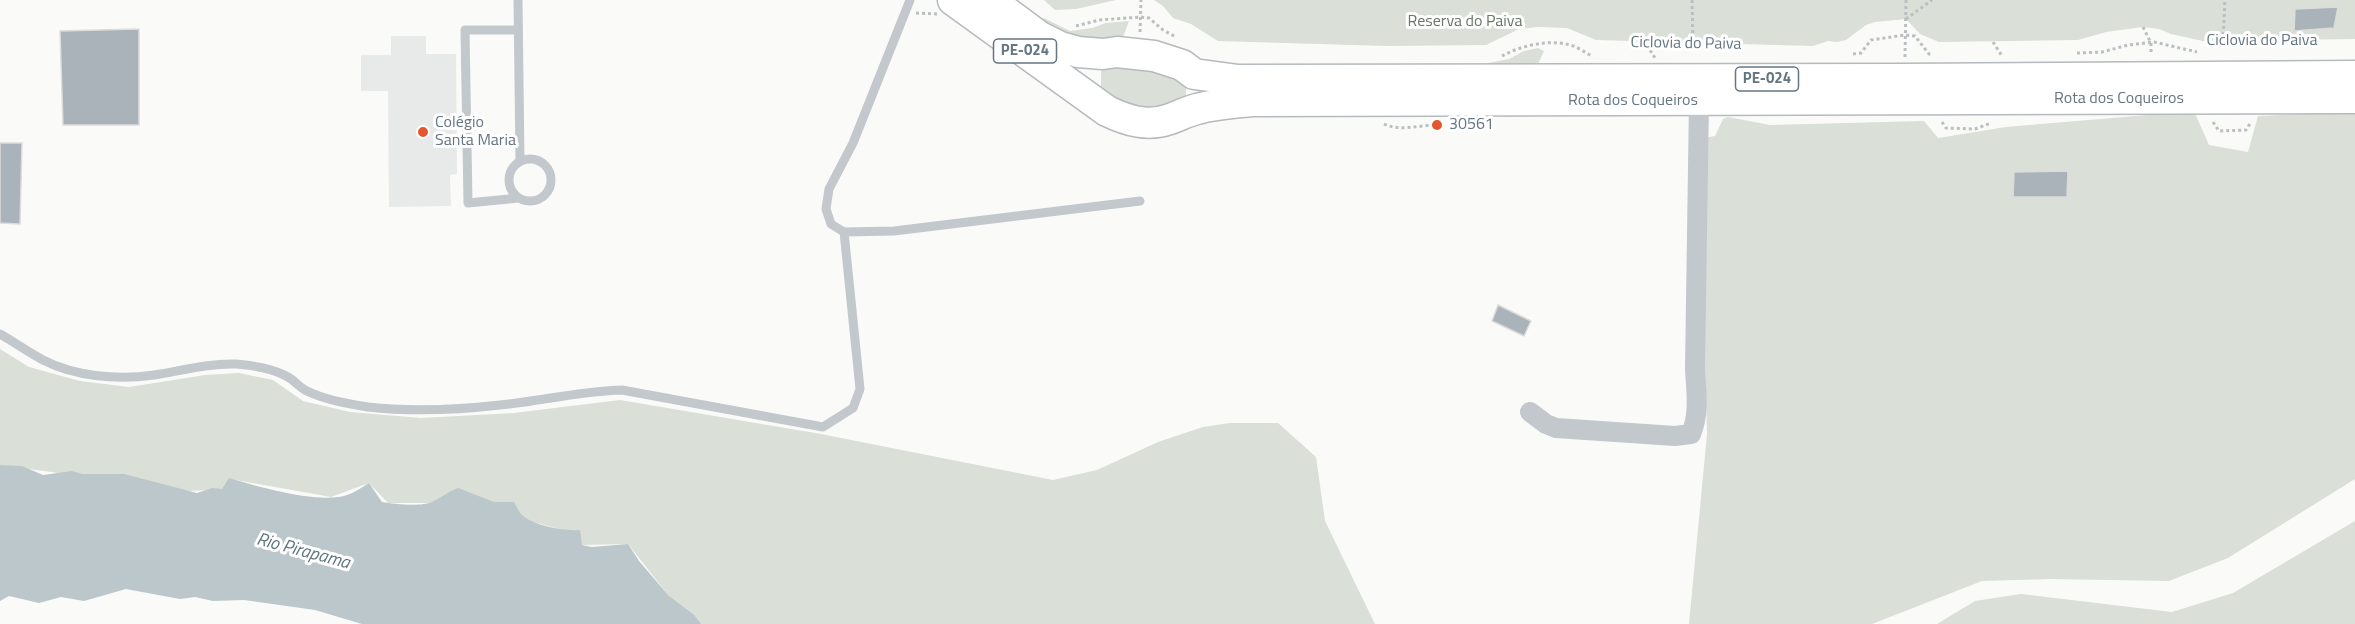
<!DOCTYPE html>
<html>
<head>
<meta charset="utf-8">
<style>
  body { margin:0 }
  canvas { display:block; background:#fafaf8 }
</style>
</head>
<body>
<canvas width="2355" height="624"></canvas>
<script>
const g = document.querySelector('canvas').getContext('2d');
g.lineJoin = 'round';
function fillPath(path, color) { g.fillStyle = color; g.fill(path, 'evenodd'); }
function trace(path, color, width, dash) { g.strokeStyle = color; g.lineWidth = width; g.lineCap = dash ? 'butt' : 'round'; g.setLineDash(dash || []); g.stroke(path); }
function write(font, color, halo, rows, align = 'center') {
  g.font = font + ' "Titillium Web",sans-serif'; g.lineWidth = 6; g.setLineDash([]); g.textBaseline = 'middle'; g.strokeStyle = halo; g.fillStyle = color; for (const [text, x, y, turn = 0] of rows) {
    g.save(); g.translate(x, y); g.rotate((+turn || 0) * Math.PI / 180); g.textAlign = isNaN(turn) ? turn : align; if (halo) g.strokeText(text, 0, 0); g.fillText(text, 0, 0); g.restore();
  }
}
const built = new Path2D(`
  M391 36H426V54H456L457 174 450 175 451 206 389 207 388 91H361V55H391Z`);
const green = new Path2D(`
  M1044 0H1116L1076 9 1055 10Z
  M1154 0H2355V39L2203 41 2171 34 2159 29 2143 27 2106 32 2078 40 1939 42 1920 34 1906 19 1875 22 1866 25 1846 40 1837 42 1828 41 1813 46 1596 40 1567 28 1538 27 1519 29 1486 45 1386 46 1218 41 1191 24 1173 18 1163 6Z
  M1044 18 1070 31 1092 28 1106 23 1129 21 1123 37C1087 50 1073 37 1041 22Z
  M1538 48 1544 51 1538 64 1513 67 1478 65 1509 59 1524 51Z
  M1107 61H1149L1186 84V99L1144 116 1101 91V71Z
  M2194 111 2209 145 2248 152 2258 116 2355 112V479L2228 558 2169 581 2051 579 1982 581 1872 624H1689L1707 434 1698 148 1703 138 1715 136 1723 119 1728 117 1770 125 1924 121 1938 138 2006 127Z
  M0 349 29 367 80 381 129 387 205 375 239 373 273 380 303 401 350 412 421 418 514 413 620 400 821 434 1053 480 1097 470 1158 442 1203 427 1230 423H1278L1316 457 1325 521 1375 624H697L669 596 628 544 582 545 579 530 566 531 541 524 431 503H388L369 483 331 497 230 479 222 489 190 491 0 465Z
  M2355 521V624H1937L1975 601 2021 594 2172 612 2233 593Z`);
const water = new Path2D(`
  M0 465 22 466 43 475 72 471 82 474H124L197 493 212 488 222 489 229 478C259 487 315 503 344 496 354 493 361 488 369 483L382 502C394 504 421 507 432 502 440 498 448 492 458 488L494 502H514C516 506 519 512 522 515 534 526 564 531 580 530L582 545 592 547 628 544 639 561 669 596 694 615 701 624H362L315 610 244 600 213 601 195 597 180 599 126 589 84 601 61 597 39 603 9 596 0 601Z`);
const building = new Path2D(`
  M2338 7 2334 28 2294 31 2295 9Z
  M139 29V125H63L60 31Z
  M0 143H22L20 224 0 223Z
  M2068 171 2067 197H2013L2014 172Z
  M1498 305 1531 321 1524 336 1492 321Z`);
const path = new Path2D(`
  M1692 0 1693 45
  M916 13 937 14
  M1906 19 1932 0
  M1076 26 1099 20 1141 17 1149 18 1163 30 1176 37
  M2143 27 2151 43V54
  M1140 32 1141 0
  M2223 41 2225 0
  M1993 42 2002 56
  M1647 45 1655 58
  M2077 53 2102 52 2128 45 2154 42 2197 52
  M1853 54 1861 53 1871 40 1905 35 1915 36 1929 54H1933
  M1502 56C1520 46 1545 40 1566 44 1575 45 1584 52 1592 56
  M1905 57 1906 0
  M1942 122 1946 128 1975 129 1991 123
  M2213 122 2219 131 2246 130 2251 122
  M1384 124C1398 131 1418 126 1433 125`);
const lane = new Path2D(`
  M518 0 520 161
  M910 0 853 143 829 189 826 209 831 224 844 232 894 231 1140 201
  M518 30H465L468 203 519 198
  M509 180a21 21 0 1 1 42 0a21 21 0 1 1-42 0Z
  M0 334C14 342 28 352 43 360 76 377 118 380 154 375 181 371 208 363 236 364 252 365 274 369 288 377 295 381 300 388 307 391 325 400 348 404 368 407 412 412 456 410 500 405 541 401 581 391 622 390L823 427 853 408 860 389 844 232`);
const street = new Path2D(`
  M1530 412 1546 424 1556 428 1675 436 1691 434C1700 413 1696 391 1695 368L1699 100`);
const primary = new Path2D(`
  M953 0 1107 111C1128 121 1148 127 1170 119 1179 116 1188 111 1197 109 1215 104 1234 103 1252 101L2355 98
  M990 0 1040 37 1060 47 1078 52 1103 54 1117 52 1154 56 1182 65 1194 74 1238 80 1905 79 2355 76`);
const markers = [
  [1437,125,6,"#e4572e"],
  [423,132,6,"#e4572e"]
];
const shields = [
  [1025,51,63],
  [1767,79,63]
];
const shieldNames = [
  ["PE-024",1025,51],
  ["PE-024",1767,79]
];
const parkNames = [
  ["Reserva do Paiva",1465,22]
];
const streetNames = [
  ["Ciclovia do Paiva",2262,41],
  ["Ciclovia do Paiva",1686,44,1],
  ["Rota dos Coqueiros",2119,99],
  ["Rota dos Coqueiros",1633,101]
];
const poiNames = [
  ["Colégio",435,123],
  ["Santa Maria",435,141],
  ["30561",1449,125]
];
const waterNames = [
  ["Rio Pirapama",303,552,15]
];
fillPath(built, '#e8e9e9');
fillPath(green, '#dadfd7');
fillPath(water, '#bbc7cb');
fillPath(building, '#aab3b9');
trace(building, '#dcdcda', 1.5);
trace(primary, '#b5babe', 33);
trace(path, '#bbbfc2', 3, [3, 3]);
trace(lane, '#c3c8cc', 9);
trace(street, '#c3c8cc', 20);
trace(primary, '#fff', 30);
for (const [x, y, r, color] of markers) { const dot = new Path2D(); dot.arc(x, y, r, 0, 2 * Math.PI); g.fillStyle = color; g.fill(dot); trace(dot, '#fff', 2); }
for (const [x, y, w] of shields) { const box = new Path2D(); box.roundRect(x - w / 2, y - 12, w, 24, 4.5); g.fillStyle = '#fff'; g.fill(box); trace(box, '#657683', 1.5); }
write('bold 15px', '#657683', null, shieldNames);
write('16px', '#687a64', '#fff', parkNames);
write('16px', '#657683', '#fff', streetNames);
write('16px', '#657683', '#fff', poiNames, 'left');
write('italic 18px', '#60757c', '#fff', waterNames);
</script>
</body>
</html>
